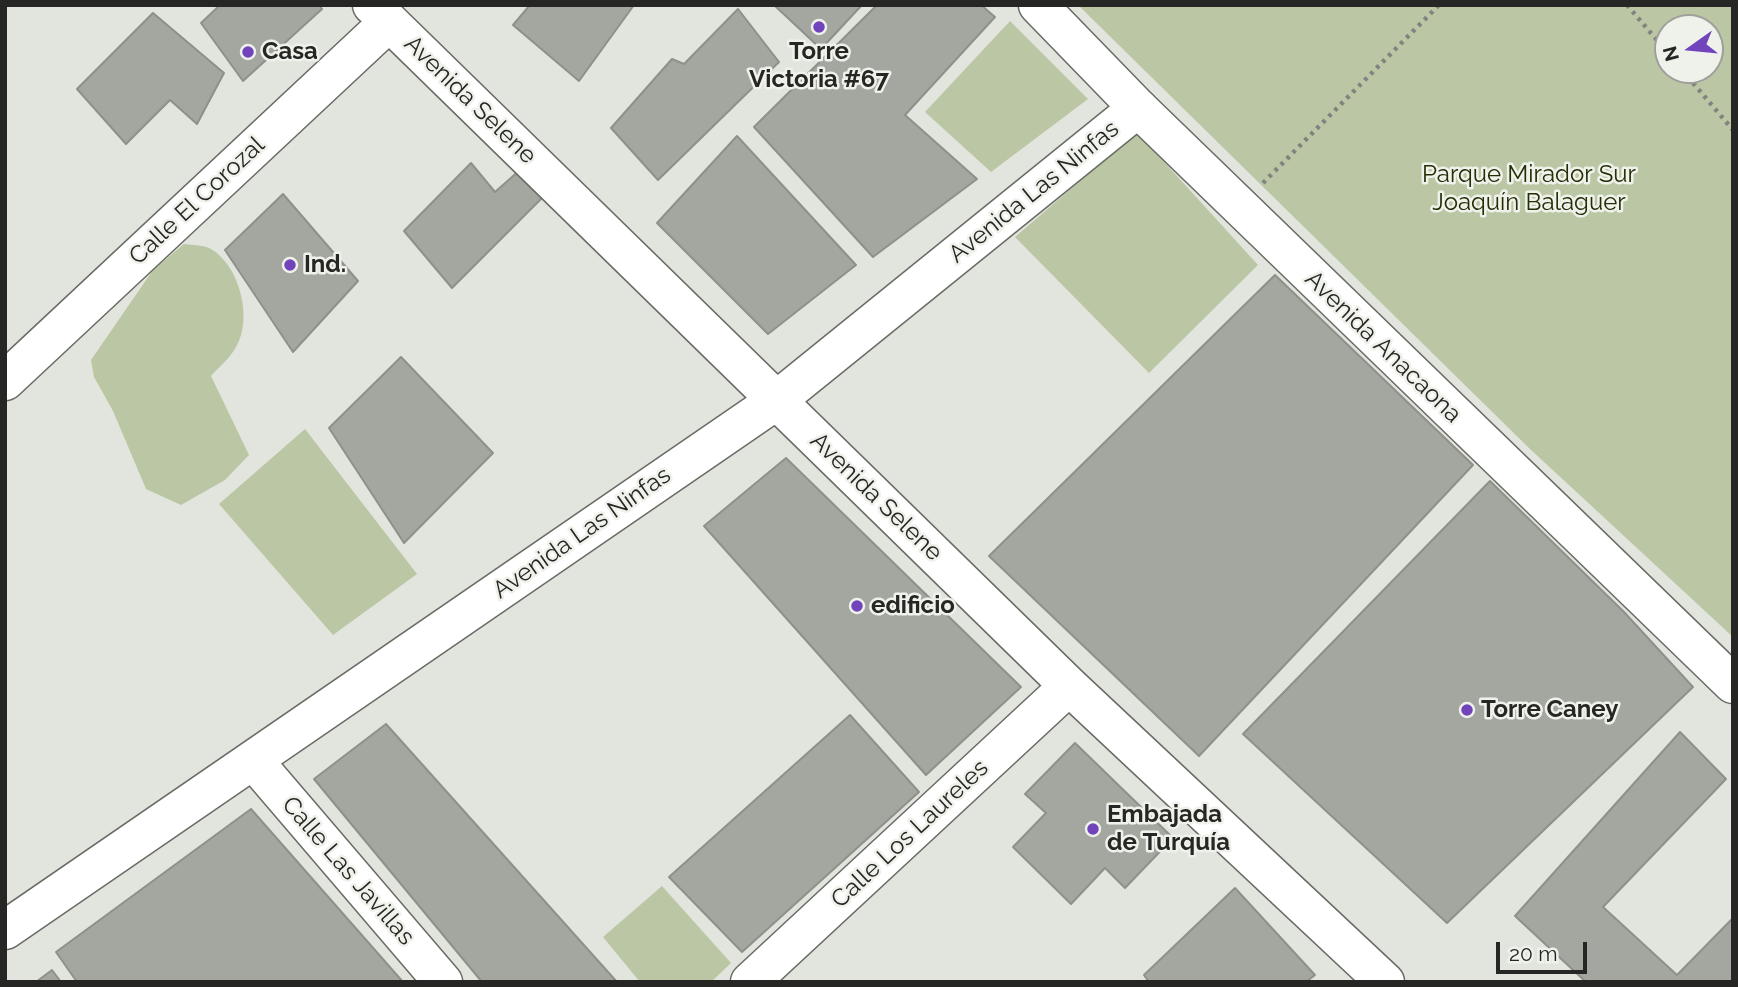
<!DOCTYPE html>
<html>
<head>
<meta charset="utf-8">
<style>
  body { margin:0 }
  #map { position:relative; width:1738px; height:987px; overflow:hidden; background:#e2e4de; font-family:Raleway,sans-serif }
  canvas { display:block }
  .frame { position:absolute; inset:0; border:7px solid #262624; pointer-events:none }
  .north { position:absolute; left:1654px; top:14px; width:70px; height:70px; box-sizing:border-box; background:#eff1eb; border:2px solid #9fa09b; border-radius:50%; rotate:255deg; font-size:19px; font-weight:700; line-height:28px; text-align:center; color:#262624 }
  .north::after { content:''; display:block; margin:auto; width:24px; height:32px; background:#7244bc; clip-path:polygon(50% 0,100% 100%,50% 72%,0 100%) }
  .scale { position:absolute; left:1496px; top:942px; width:91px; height:32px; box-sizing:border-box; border:4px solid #262624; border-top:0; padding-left:9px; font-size:21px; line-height:24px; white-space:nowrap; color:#262624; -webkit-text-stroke:5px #eff1eb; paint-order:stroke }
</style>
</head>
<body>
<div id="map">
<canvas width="1738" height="987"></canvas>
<div class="frame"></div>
<div class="north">N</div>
<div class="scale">20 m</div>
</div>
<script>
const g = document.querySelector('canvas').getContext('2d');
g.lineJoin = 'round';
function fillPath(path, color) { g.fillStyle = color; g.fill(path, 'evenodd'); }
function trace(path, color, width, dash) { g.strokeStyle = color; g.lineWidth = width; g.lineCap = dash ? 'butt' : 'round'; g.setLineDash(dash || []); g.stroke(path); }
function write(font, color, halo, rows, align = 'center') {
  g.font = font + ' Raleway,sans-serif'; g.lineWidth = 5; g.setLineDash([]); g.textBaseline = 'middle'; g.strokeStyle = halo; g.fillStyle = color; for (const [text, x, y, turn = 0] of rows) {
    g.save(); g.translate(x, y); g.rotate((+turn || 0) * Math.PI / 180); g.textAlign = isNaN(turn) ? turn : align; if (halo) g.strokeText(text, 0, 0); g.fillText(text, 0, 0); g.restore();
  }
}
const green = new Path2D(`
  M1078 5H1733V637L1530 449ZM1710 28V70H1668V28Z
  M1010 21 1088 99 991 172 925 112Z
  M1137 132 1258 265 1149 373 1015 237Z
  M184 244C192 245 205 245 211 249 240 266 253 319 236 347 230 358 219 367 211 376L249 455 225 480 181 505 146 489 113 411 94 377 91 360 153 270Z
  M305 429 417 574 333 635 219 504Z
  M662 886 731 963 711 982H640L603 937Z`);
const building = new Path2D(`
  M220 5H319L322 9 243 81 201 23Z
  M530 5H634L579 81 513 25Z
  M774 5H862L821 49Z
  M877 5H981L995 17 905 115 977 179 873 257 754 127Z
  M738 9 779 62 658 180 611 128 672 59 684 64Z
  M153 13 224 73 197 124 170 100 126 144 77 89Z
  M737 136 856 265 768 334 657 223Z
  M471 163 495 192 521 169 544 196 452 288 404 231Z
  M283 194 358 281 293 352 225 250Z
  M1275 275 1473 465 1199 756 989 556Z
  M401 357 493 453 404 543 329 428Z
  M786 458 1021 687 926 775 704 526Z
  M1490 481 1624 612 1693 687 1447 923 1243 734Z
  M850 715 919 792 742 952 669 877Z
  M386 724 617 982H482L314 779Z
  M1680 732 1726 779 1603 907 1677 975 1733 918V982H1586L1515 916Z
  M1075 743 1173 838 1125 888 1105 868 1071 904 1013 847 1046 813 1025 794Z
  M251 809 403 982H77L56 952Z
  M1235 888 1315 975 1306 982H1149L1144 975Z
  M52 970 61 982H36Z`);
const path = new Path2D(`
  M1627 5 1668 53
  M1682 70 1733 130
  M1263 183 1439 5`);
const minor = new Path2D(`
  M372 5 1069 686 1385 982
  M5 381 389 22
  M253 760 443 982
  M5 930 777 400 1138 108
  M750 982 1069 686`);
const major = new Path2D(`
  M1038 5 1138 108 1733 684`);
const markers = [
  [819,27,7,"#7244bc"],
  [248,52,7,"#7244bc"],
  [290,265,7,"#7244bc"],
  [857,606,7,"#7244bc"],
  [1467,710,7,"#7244bc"],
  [1093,829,7,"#7244bc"]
];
const poiNames = [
  ["Casa",262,52],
  ["Torre",819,52,"center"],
  ["Victoria #67",819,80,"center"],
  ["Ind.",304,265],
  ["edificio",871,606],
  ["Torre Caney",1481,710],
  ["Embajada",1107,815],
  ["de Turquía",1107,843]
];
const streetNames = [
  ["Avenida Selene",470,100,44],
  ["Avenida Las Ninfas",1034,192,-39],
  ["Calle El Corozal",197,201,-43],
  ["Avenida Anacaona",1383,347,44],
  ["Avenida Selene",876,497,44],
  ["Avenida Las Ninfas",582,533,-35],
  ["Calle Los Laureles",910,834,-43],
  ["Calle Las Javillas",348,871,49]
];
const parkNames = [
  ["Parque Mirador Sur",1529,175],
  ["Joaquín Balaguer",1529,203]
];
fillPath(green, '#bbc7a4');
fillPath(building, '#a4a6a0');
trace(building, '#8e908a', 2);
trace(minor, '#696b65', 41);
trace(major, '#696b65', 41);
trace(path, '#82837f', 4.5, [3.5, 5]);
trace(minor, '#fff', 38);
trace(major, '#fff', 38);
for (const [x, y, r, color] of markers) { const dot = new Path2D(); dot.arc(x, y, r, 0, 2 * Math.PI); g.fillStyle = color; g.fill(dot); trace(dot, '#eff1eb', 2.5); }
write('bold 24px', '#262624', '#eff1eb', poiNames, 'left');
write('24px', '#262624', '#eff1eb', streetNames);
write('24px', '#232e05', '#eff1eb', parkNames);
</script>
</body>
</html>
